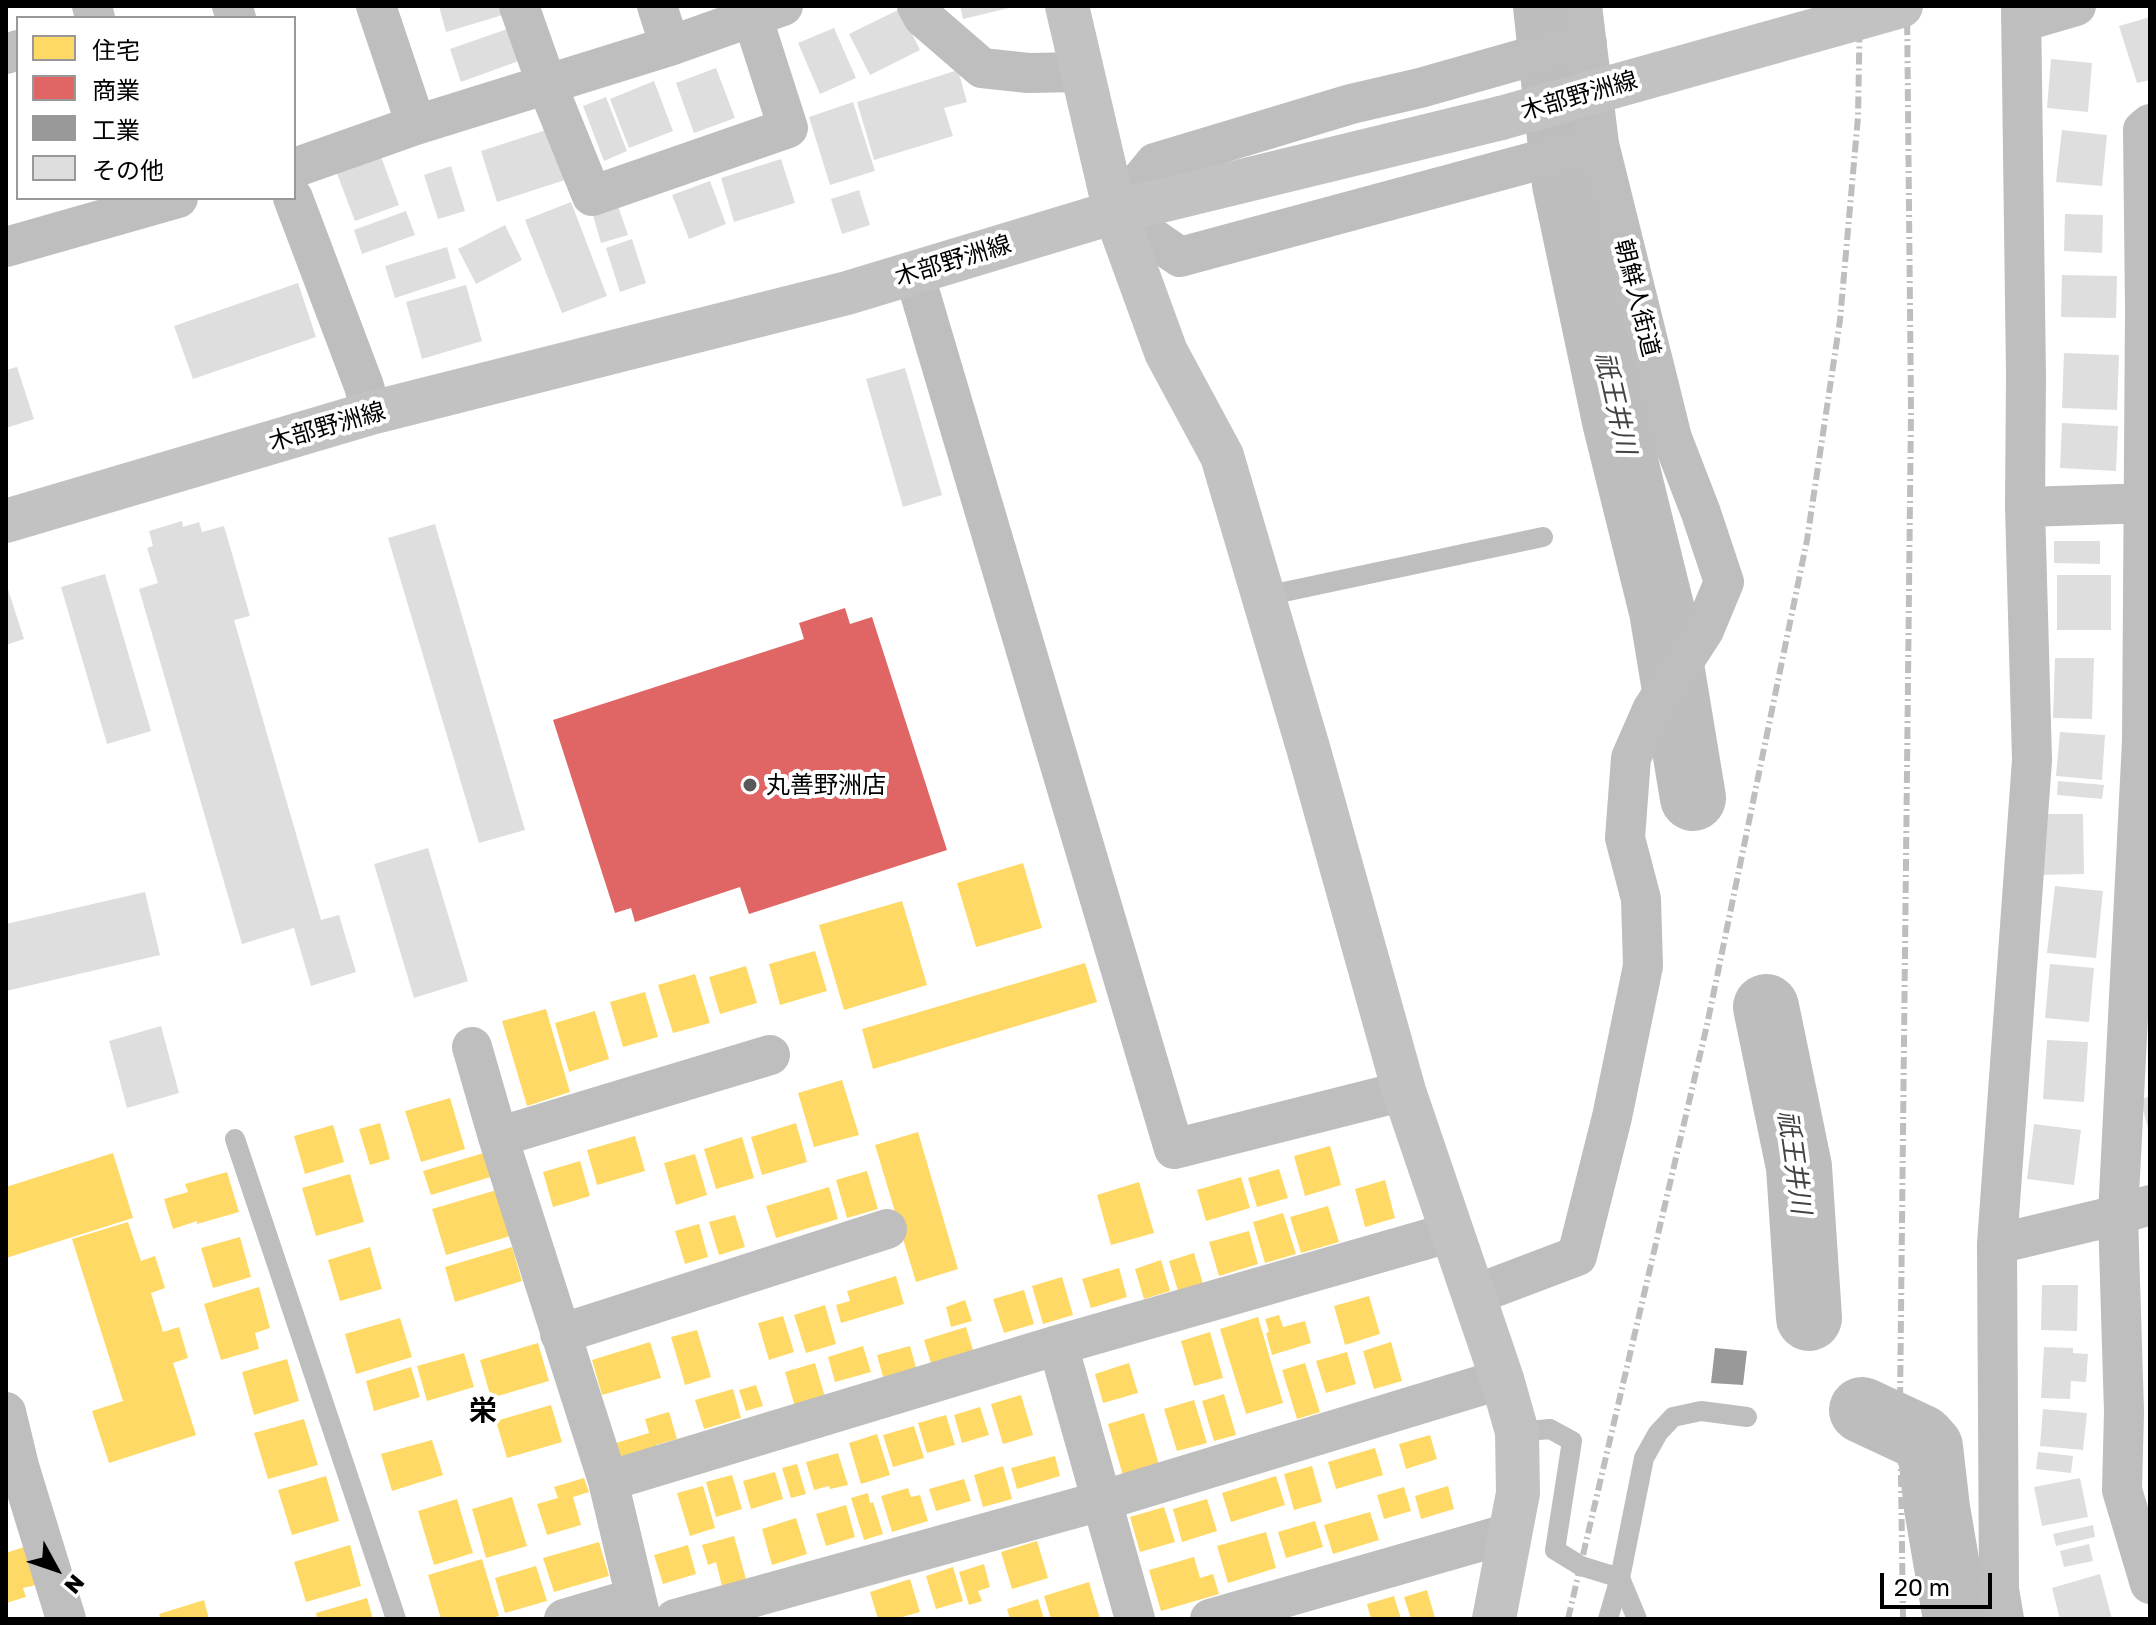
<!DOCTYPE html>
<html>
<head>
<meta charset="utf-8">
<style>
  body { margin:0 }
  #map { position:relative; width:2156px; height:1625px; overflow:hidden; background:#fff; font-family:"Golos Text","Noto Sans JP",sans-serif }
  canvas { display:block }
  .frame { position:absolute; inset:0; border:8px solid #000; pointer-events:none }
  .legend { position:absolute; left:16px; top:16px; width:280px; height:184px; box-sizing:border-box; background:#fff; border:2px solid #999; margin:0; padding:10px 14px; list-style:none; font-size:24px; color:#000 }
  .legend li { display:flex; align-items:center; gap:16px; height:40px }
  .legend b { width:40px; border:2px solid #999 }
  .north { position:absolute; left:16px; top:1529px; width:80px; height:80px; -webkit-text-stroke:6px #fff; paint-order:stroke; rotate:130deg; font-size:22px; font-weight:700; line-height:32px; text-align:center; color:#000 }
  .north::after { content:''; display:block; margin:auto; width:28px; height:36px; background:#000; clip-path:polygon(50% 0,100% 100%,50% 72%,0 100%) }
  .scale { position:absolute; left:1880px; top:1573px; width:112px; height:36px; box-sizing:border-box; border:4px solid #000; border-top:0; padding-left:10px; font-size:24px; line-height:28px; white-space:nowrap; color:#000; -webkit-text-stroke:6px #fff; paint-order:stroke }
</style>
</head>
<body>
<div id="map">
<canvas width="2156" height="1625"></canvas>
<div class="frame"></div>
<ul class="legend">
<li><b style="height:22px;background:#ffd966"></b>住宅</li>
<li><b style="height:22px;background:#e06666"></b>商業</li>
<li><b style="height:22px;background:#999"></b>工業</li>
<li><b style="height:22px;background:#dedede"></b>その他</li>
</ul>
<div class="north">N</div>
<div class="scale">20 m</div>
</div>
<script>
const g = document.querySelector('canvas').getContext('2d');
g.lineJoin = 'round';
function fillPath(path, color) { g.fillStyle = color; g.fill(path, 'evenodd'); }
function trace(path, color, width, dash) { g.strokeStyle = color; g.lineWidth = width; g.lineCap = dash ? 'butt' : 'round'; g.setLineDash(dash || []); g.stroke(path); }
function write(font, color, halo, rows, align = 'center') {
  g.font = font + ' "Golos Text","Noto Sans JP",sans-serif'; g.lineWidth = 8; g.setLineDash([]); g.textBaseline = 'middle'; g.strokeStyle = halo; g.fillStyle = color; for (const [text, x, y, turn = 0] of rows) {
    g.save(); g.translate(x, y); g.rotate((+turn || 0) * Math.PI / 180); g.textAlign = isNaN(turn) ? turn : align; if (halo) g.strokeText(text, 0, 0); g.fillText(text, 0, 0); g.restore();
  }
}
const homes = new Path2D(`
  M1023 863 1042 928 976 947 957 883Z
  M902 901 927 985 844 1010 819 925Z
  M815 951 827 991 780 1005 769 964Z
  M1085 963 1097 1002 873 1069 862 1029Z
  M746 966 757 1003 720 1014 709 977Z
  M695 974 710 1023 673 1033 658 985Z
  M645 992 658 1037 623 1047 610 1002Z
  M546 1009 570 1092 527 1106 502 1021Z
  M595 1011 609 1059 569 1072 555 1023Z
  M842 1080 859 1135 814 1147 798 1093Z
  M450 1098 465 1149 421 1162 405 1111Z
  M380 1123 390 1159 370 1165 359 1129Z
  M796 1123 807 1162 762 1175 751 1137Z
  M333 1125 344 1162 305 1174 294 1136Z
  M918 1132 958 1269 916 1282 875 1145Z
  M635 1136 645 1171 597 1185 587 1150Z
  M742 1137 754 1178 716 1189 704 1149Z
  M1330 1146 1341 1185 1305 1196 1294 1156Z
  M487 1152 494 1176 431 1195 423 1171Z
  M113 1153 133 1218 6 1258V1187Z
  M695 1154 707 1195 676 1205 664 1163Z
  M580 1161 590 1196 553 1207 543 1172Z
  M1279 1169 1288 1198 1257 1207 1248 1178Z
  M867 1171 878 1209 847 1218 836 1180Z
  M227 1172 239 1212 197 1224V1221L173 1229 164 1199 188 1192 185 1184Z
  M350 1174 364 1222 316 1236 302 1188Z
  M1241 1177 1250 1208 1206 1221 1197 1190Z
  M1385 1180 1395 1218 1365 1227 1355 1189Z
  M1139 1182 1154 1233 1111 1245 1097 1195Z
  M829 1187 838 1219 776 1238 766 1206Z
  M500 1189 514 1235 446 1255 432 1209Z
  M1328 1206 1339 1242 1301 1253 1290 1217Z
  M1283 1213 1296 1254 1265 1263 1253 1222Z
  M735 1215 745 1247 719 1255 709 1222Z
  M128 1222 141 1261 155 1256 165 1288 151 1293 163 1332 179 1327 188 1358 173 1363 196 1435 109 1463 92 1411 123 1401 72 1239Z
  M699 1224 708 1257 685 1264 675 1231Z
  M1249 1231 1258 1264 1219 1276 1209 1242Z
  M240 1237 251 1277 213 1288 201 1248Z
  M370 1247 382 1289 340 1301 328 1260Z
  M512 1247 522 1281 455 1302 445 1267Z
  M1194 1253 1203 1284 1178 1291 1169 1261Z
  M1161 1260 1170 1291 1144 1299 1135 1269Z
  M1119 1268 1127 1297 1091 1308 1082 1279Z
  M896 1276 904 1304 841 1323 836 1305 850 1301 847 1291Z
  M1062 1277 1073 1315 1043 1324 1032 1286Z
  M259 1287 270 1328 255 1333 259 1349 221 1360 204 1304Z
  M1024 1290 1034 1324 1004 1333 993 1299Z
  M1369 1296 1380 1334 1345 1345 1334 1306Z
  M965 1300 972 1321 951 1327 946 1307Z
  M825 1305 836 1344 806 1353 794 1315Z
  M1279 1315 1283 1327 1305 1321 1311 1343 1272 1355 1266 1333 1269 1332 1265 1319Z
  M783 1316 794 1352 769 1360 758 1323Z
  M1258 1317 1283 1403 1246 1414 1220 1329Z
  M400 1318 412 1357 356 1374 345 1334Z
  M966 1327 975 1357 933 1370 924 1340Z
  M697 1330 711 1377 685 1385 671 1337Z
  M1210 1332 1223 1378 1194 1386 1181 1341Z
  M650 1342 661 1378 602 1395 592 1360Z
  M1391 1342 1402 1381 1374 1389 1363 1351Z
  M538 1343 549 1381 491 1398 480 1360Z
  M863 1346 871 1372 835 1382 828 1357Z
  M910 1346 920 1382 887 1391 877 1355Z
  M1347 1352 1356 1384 1326 1393 1316 1361Z
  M464 1353 474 1387 427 1401 417 1366Z
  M287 1359 299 1401 254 1415 242 1372Z
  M815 1363 827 1404 797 1414 785 1372Z
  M1129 1363 1138 1393 1103 1403 1095 1374Z
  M1305 1363 1320 1412 1297 1419 1282 1370Z
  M411 1367 420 1397 374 1411 366 1381Z
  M756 1385 763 1406 746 1411 739 1390Z
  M733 1389 741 1418 704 1429 695 1400Z
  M1224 1394 1236 1435 1214 1441 1202 1401Z
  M1021 1395 1033 1435 1003 1444 991 1404Z
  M1194 1400 1207 1443 1177 1451 1164 1409Z
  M551 1405 562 1442 507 1458 496 1421Z
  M980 1407 989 1435 962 1443 954 1415Z
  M669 1412 677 1439 656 1445 660 1458 623 1469 616 1443 649 1433 645 1419Z
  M1144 1413 1160 1468 1124 1479 1108 1424Z
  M946 1415 955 1445 927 1453 918 1423Z
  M304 1419 318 1465 268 1479 254 1433Z
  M914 1426 924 1458 893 1467 883 1435Z
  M877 1434 890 1475 861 1484 849 1443Z
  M1430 1435 1437 1459 1406 1469 1399 1444Z
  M432 1440 443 1475 392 1491 381 1454Z
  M1375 1448 1383 1475 1336 1489 1328 1462Z
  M838 1453 848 1485 830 1489 829 1486 814 1490 806 1462Z
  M1055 1456 1060 1476 1017 1489 1011 1468Z
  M797 1464 806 1494 791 1498 782 1468Z
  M1003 1466 1012 1499 983 1507 974 1475Z
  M1312 1466 1322 1502 1294 1510 1284 1474Z
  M775 1472 783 1499 751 1509 743 1481Z
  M732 1475 742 1509 716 1517 706 1482Z
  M326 1476 339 1521 292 1535 278 1490Z
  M1276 1476 1285 1505 1231 1522 1222 1493Z
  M584 1478 589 1492 573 1497 581 1525 547 1535 537 1504 558 1498 554 1487Z
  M964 1479 971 1501 936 1511 929 1489Z
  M703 1486 715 1528 690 1536 677 1493Z
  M1448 1486 1454 1509 1421 1519 1415 1496Z
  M1404 1487 1411 1511 1384 1519 1377 1495Z
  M908 1488 911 1497 920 1495 928 1521 892 1532 881 1496Z
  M868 1493 870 1503 873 1502 883 1534 864 1540 851 1498Z
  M512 1497 527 1546 486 1558 472 1509Z
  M457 1499 473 1553 434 1565 418 1511Z
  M1207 1499 1217 1531 1182 1542 1173 1509Z
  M846 1505 855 1537 826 1546 816 1514Z
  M1164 1507 1175 1542 1140 1552 1130 1517Z
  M1370 1512 1379 1540 1333 1554 1324 1525Z
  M796 1518 807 1554 772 1565 762 1529Z
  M1315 1521 1323 1547 1286 1558 1278 1532Z
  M1266 1532 1276 1568 1228 1583 1217 1546Z
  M734 1536 746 1579 722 1586 716 1562 708 1565 702 1545Z
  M1037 1541 1048 1578 1012 1589 1001 1552Z
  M599 1542 609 1576 554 1592 543 1558Z
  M350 1545 361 1586 306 1602 294 1562Z
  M688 1545 696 1574 663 1584 654 1555Z
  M24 1547 36 1585 23 1588 26 1597 6 1603V1553Z
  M1194 1557 1200 1578 1213 1574 1219 1594 1161 1611 1149 1570Z
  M482 1559 499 1616 489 1619H441L428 1575Z
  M984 1564 990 1587 978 1591 982 1601 969 1605 959 1572Z
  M536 1566 547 1601 505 1613 495 1578Z
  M953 1567 963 1601 936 1609 926 1576Z
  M910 1579 920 1612 895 1619H878L870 1592Z
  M1089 1582 1100 1619H1051L1044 1596Z
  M1427 1590 1435 1618 1411 1619 1404 1597Z
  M1394 1596 1401 1619H1371L1367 1604Z
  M367 1598 373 1619H317L316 1613Z
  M1038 1599 1044 1619H1010L1007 1609Z
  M204 1600 209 1619H161L159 1614Z`);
const shops = new Path2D(`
  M845 608 850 624 872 617 947 850 749 914 740 887 635 922 631 908 615 913 553 720 804 639 799 623Z`);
const industry = new Path2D(`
  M1715 1348 1747 1351 1743 1385 1711 1383Z`);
const river = new Path2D(`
  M1546 6 1565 184 1615 421 1662 611 1693 798
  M1766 1007 1799 1167 1809 1318
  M1862 1410 1922 1438 1930 1447 1937 1508 1956 1619`);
const building = new Path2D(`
  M439 6H504L506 14 446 32Z
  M960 6H1013V7L963 19Z
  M900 9 920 50 870 75 849 34Z
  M2150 17V80L2137 83 2119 26Z
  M516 26 527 58 461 82 450 49Z
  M834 28 856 78 820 94 798 43Z
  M2051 59 2092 63 2088 112 2047 108Z
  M716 68 735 118 694 133 676 83Z
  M958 70 967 102 944 108 953 136 874 160 857 102Z
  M654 81 673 131 629 148 610 99Z
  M606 97 627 151 604 161 583 106Z
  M853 102 875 171 830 185 809 117Z
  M549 129 565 180 497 202 481 151Z
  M2062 130 2107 135 2102 186 2056 182Z
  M380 154 399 205 355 221 336 171Z
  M781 159 795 203 734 222 721 178Z
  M451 166 465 211 438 219 424 175Z
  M710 181 726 224 689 239 672 195Z
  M859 190 870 225 842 234 831 199Z
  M571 202 607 296 562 313 525 220Z
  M617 203 628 235 601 243 592 212Z
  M406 211 415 235 362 254 354 230Z
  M2065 214 2103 215 2102 253 2064 251Z
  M505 225 522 260 476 284 458 249Z
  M632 239 646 283 620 292 606 248Z
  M447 247 456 278 395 298 385 266Z
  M2062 275 2117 276 2116 318 2061 317Z
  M298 283 316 337 193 379 174 326Z
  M466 285 482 341 422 359 406 302Z
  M2064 353 2119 355 2117 410 2062 408Z
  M17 367 34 419 6 428V370Z
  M905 368 942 495 903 507 866 379Z
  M2062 423 2118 426 2116 471 2060 468Z
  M182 521 183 527 199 522 202 532 224 526 250 616 234 620 321 920 339 915 356 972 311 986 294 928 242 944 139 589 158 583 147 548 153 546 149 531Z
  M435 524 525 830 479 843 388 538Z
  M2054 541H2100V564L2054 563Z
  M105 574 151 731 107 744 61 587Z
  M2057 575H2111V630H2057Z
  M6 583 24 639 6 645Z
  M2055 658H2094L2092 719 2053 718Z
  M2060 732 2105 735 2102 780 2056 776Z
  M2058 781 2104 785 2102 799 2057 795Z
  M2038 814H2083L2084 874 2039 875Z
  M428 848 468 981 414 998 374 864Z
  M2055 886 2103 891 2096 958 2047 953Z
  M145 892 160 955 6 991V924Z
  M2050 964 2094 968 2089 1022 2045 1018Z
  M161 1026 179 1093 127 1108 109 1041Z
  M2047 1040 2088 1042 2084 1102 2043 1099Z
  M2150 1096V1131H2149L2140 1100Z
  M2034 1124 2081 1130 2074 1185 2027 1179Z
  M2042 1285H2078L2077 1331 2041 1330Z
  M2044 1347 2073 1348V1353L2088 1354 2086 1382 2071 1381 2070 1399 2041 1398Z
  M2043 1409 2087 1413 2083 1450 2040 1446Z
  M2038 1452 2073 1456 2071 1473 2036 1469Z
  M2080 1478 2088 1517 2042 1526 2034 1487Z
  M2093 1525 2095 1537 2056 1546 2053 1534Z
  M2089 1544 2093 1561 2064 1567 2060 1551Z
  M2100 1574 2112 1619H2060L2052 1588Z`);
const lane = new Path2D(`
  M1265 596 1543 537
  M235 1139 396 1619
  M1517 1432 1550 1429 1572 1441 1555 1550 1581 1566 1620 1578 1608 1619
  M1637 1619 1620 1578 1644 1458 1658 1433 1673 1417 1701 1411 1747 1417`);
const street = new Path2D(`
  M92 6 95 18
  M232 6 236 18
  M376 6 416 125
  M519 6 547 85 592 196 788 128 752 16
  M657 6 670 46
  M917 6 923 17 982 68 1028 73 1082 72
  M2021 22 2076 6
  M1587 43 1540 54 1420 88 1351 104 1155 163 1115 212 1180 257 1599 144
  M6 54 18 50
  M2150 124 2143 130 2145 309 2142 741 2118 1215 2124 1412 2122 1490 2150 1584
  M294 168 416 125 670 46 783 6
  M293 198 364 386 371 413
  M6 247 178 198
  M914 273 1174 1149 1404 1091
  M2025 507 2150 503
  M472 1047 498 1137 608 1481 641 1619
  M498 1137 770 1055
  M1997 1244 2118 1215 2150 1205
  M1474 1295 1577 1256 1612 1117 1643 966 1641 899 1625 838 1631 758 1652 710 1704 630 1724 582 1701 513 1672 438 1599 144 1582 6
  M560 1334 887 1229
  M1058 1345 1135 1619
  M6 1412 19 1466 66 1619
  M608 1481 1058 1345 1452 1232
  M564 1619 635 1598
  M675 1619 1101 1501 1502 1379
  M1210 1619 1510 1533
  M2004 1619 1999 1589 1997 1244 2032 760 2025 507 2026 375 2021 6`);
const secondary = new Path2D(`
  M1067 6 1115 212 1166 352 1222 456 1309 751 1404 1091 1502 1379 1517 1432 1518 1493 1494 1619
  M6 521 371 413 847 293 1115 212 1501 118`);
const rail = new Path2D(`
  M1568 1619 1707 1025 1807 540 1840 320 1858 117 1860 6
  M1903 1619 1900 1404 1911 410 1907 6`);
const secondaryBridge = new Path2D(`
  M1501 118 1901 6`);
const markers = [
  [750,785,8,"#595959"]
];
const streetNames = [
  ["木部野洲線",1579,96,-16],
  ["木部野洲線",953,261,-17],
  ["朝鮮人街道",1637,298,76],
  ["木部野洲線",327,427,-16]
];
const poiNames = [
  ["丸善野洲店",766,785]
];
const waterNames = [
  ["祇王井川",1615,403,77],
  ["祇王井川",1794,1162,82]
];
const quarterNames = [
  ["栄",483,1411]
];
fillPath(homes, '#ffd966');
fillPath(shops, '#e06666');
fillPath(industry, '#999');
trace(river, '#bdbdbd', 66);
fillPath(building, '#dedede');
trace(lane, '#bebebe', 20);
trace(street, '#bebebe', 40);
trace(secondary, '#c2c2c2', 44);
trace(rail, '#bebebe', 6, [12, 4, 2, 4]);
trace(secondaryBridge, '#c2c2c2', 44);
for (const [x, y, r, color] of markers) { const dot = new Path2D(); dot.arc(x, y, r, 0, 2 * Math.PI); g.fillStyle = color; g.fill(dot); trace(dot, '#fff', 3); }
write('24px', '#000', '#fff', streetNames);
write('24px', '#000', '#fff', poiNames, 'left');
write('italic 26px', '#424242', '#fff', waterNames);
write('bold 28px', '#000', '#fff', quarterNames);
</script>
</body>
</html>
